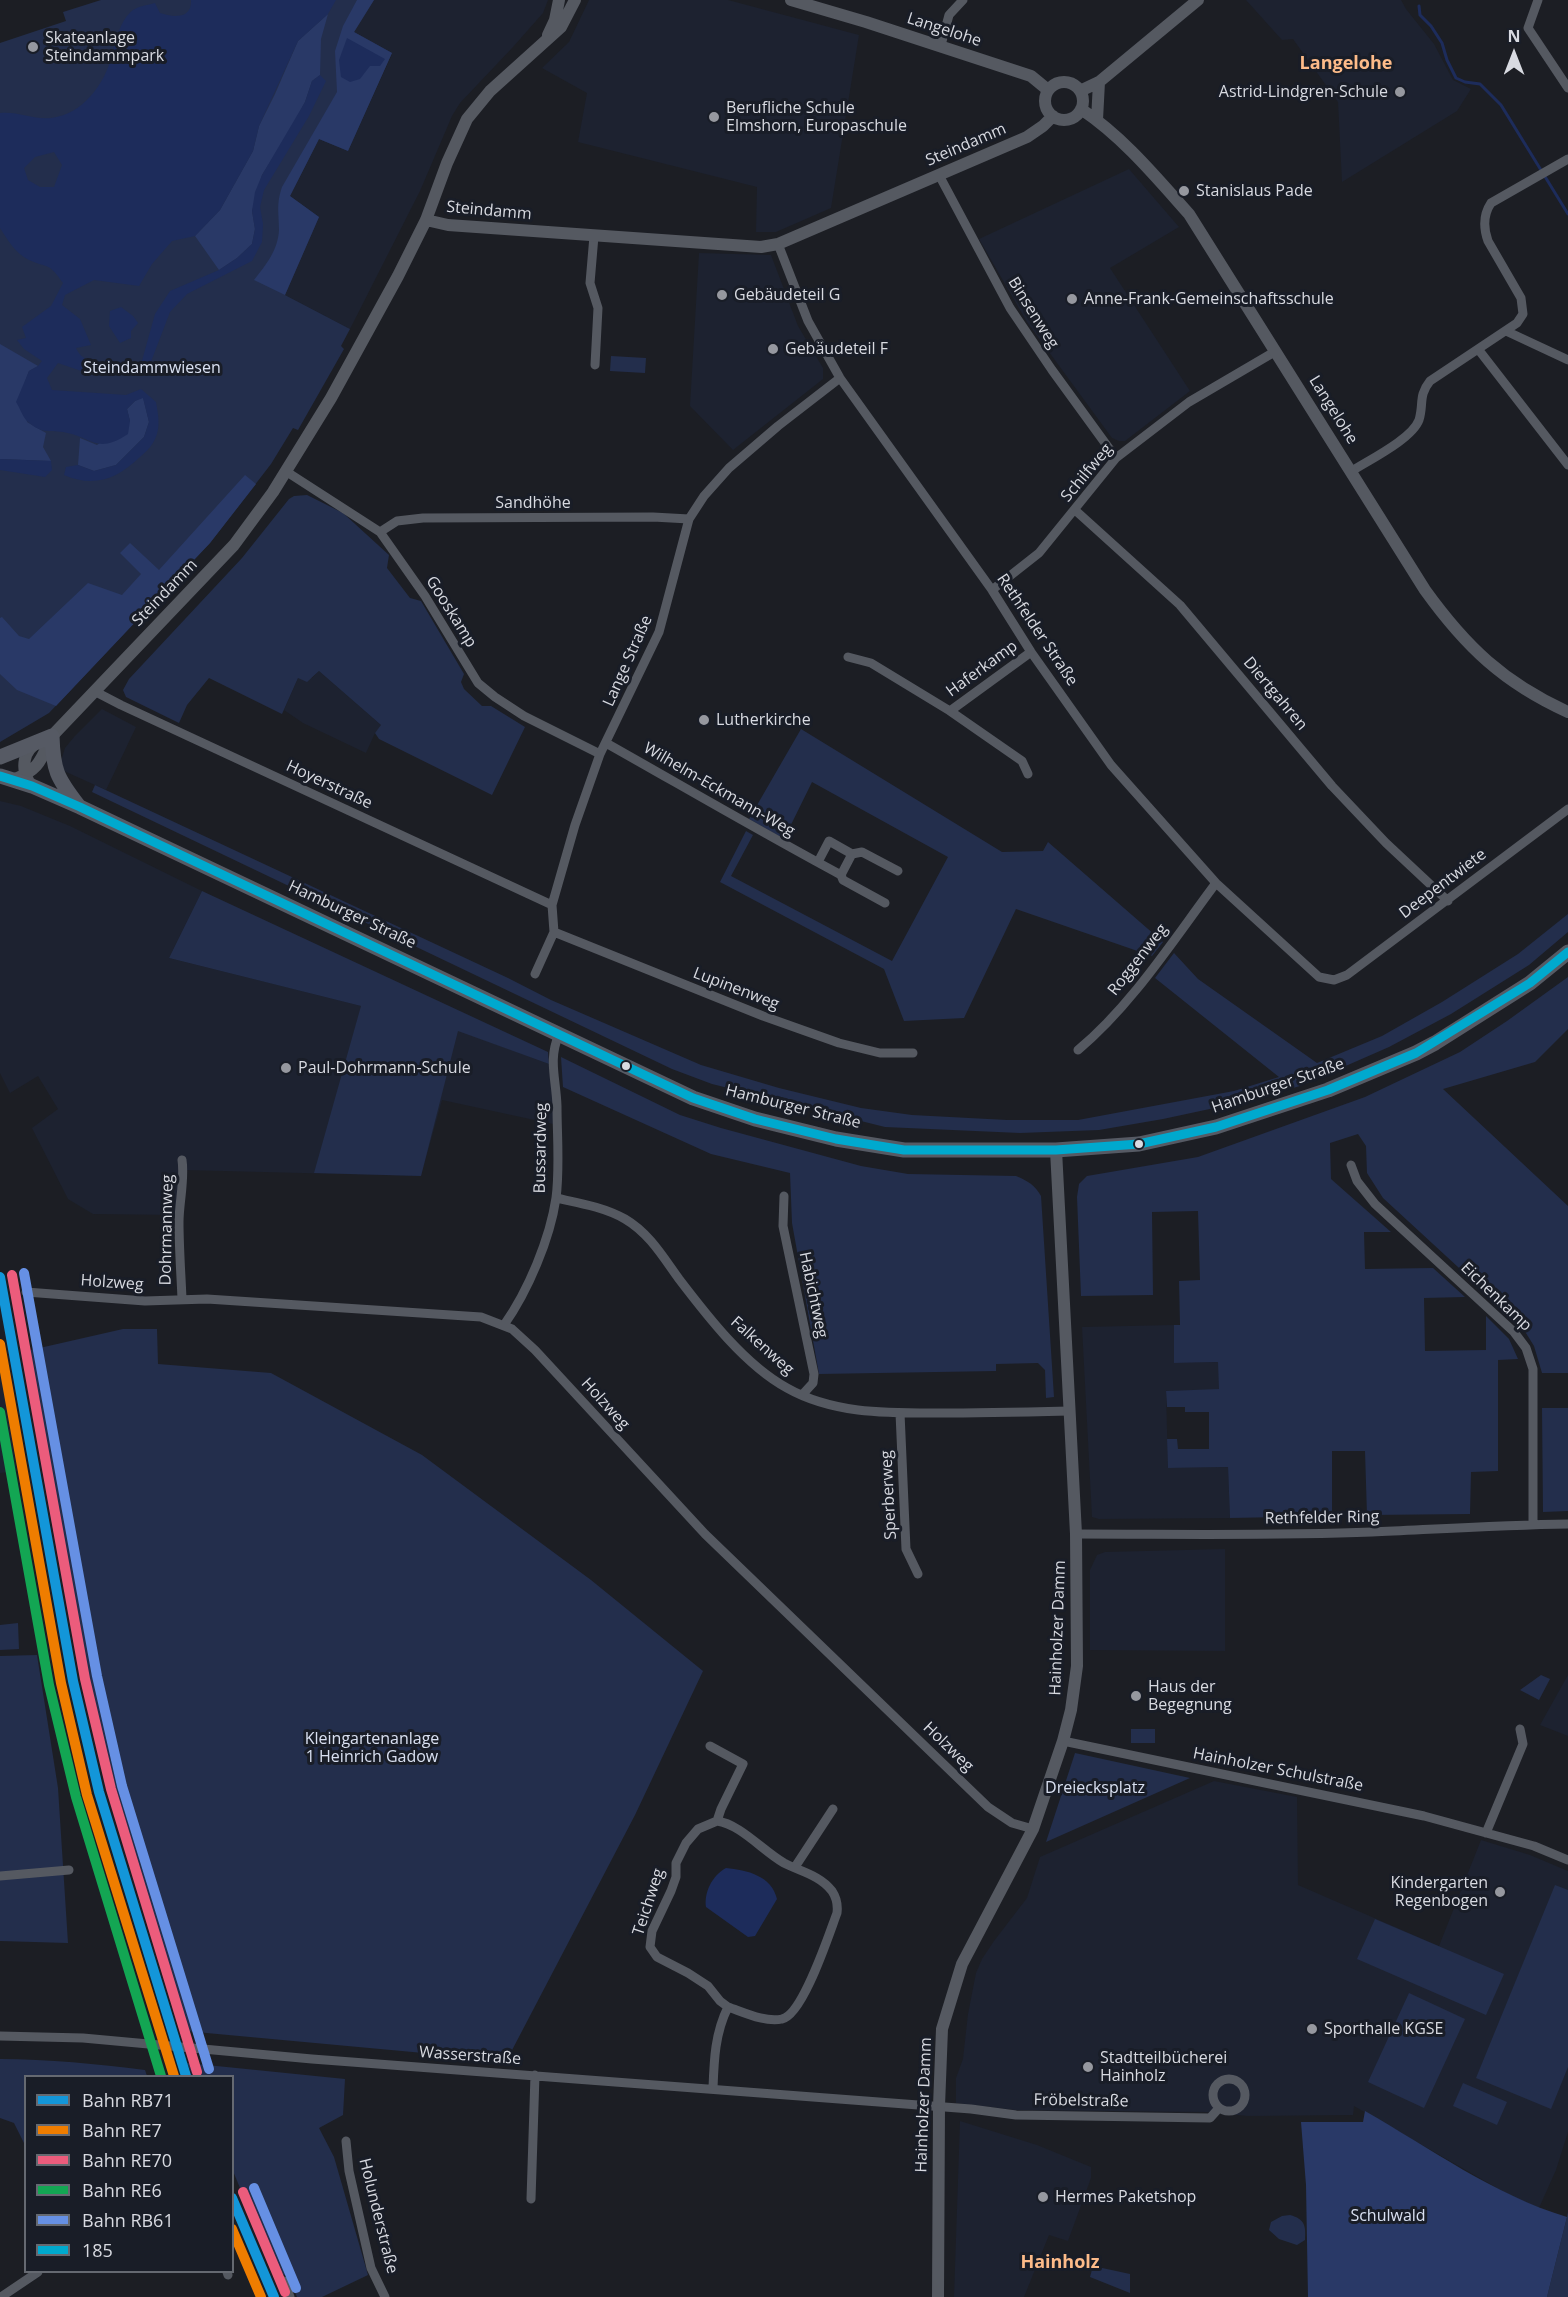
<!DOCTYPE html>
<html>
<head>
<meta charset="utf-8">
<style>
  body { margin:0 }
  #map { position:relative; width:1568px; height:2297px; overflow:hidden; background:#1c1e24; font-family:"Open Sans",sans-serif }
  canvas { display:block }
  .legend { position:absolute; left:24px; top:2075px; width:210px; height:198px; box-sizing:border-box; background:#191d27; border:2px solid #656971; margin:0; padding:8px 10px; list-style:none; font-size:18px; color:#d8dae1 }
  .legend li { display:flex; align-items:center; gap:12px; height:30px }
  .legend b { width:30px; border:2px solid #656971 }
  .north { position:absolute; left:1484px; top:24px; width:60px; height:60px; -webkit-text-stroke:4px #191d27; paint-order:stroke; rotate:0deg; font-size:16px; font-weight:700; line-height:24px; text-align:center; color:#d8dae1 }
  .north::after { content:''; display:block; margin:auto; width:21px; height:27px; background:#d8dae1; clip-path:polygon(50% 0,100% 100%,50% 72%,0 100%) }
</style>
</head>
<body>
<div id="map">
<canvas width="1568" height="2297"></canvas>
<ul class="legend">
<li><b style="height:8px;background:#1396d9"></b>Bahn RB71</li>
<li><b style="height:8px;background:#ef7d00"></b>Bahn RE7</li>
<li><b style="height:8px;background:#ec5c7c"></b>Bahn RE70</li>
<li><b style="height:8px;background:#13a653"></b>Bahn RE6</li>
<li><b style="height:8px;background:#6690e4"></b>Bahn RB61</li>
<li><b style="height:8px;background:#00a9ce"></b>185</li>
</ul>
<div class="north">N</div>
</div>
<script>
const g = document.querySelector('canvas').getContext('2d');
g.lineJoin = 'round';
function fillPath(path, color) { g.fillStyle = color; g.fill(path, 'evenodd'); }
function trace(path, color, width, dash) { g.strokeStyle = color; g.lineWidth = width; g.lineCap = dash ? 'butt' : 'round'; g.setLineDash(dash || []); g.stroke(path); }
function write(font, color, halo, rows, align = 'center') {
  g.font = font + ' "Open Sans",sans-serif'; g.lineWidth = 6; g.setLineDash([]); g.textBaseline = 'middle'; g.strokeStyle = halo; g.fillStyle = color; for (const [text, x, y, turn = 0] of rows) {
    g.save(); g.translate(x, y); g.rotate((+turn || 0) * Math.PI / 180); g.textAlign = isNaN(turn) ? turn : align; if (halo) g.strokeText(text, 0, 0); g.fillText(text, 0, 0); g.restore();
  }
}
const built = new Path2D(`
  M374 0H548L543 13 513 47 460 103 452 116 420 191 350 329 285 295 319 217 290 196 319 139 348 151 392 54 353 32Z
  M589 0H728L859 35 831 208 776 232H756L757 187 578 142 587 93 542 68 569 42Z
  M1246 0H1401L1406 9 1434 44 1453 80 1471 89 1457 111 1342 182 1338 102 1293 39 1282 40Z
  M1129 169 1179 227 1110 268 1190 391 1125 441H1119L1112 438 1027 322 979 239Z
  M699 253 771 255 798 326 823 368V379L733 450 690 406Z
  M319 671 382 726 375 733 366 753 303 723 284 710 298 678H312Z
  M102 709 136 727 106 790 64 771 61 761 65 748 74 737Z
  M0 801 21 806 70 826 202 891 169 958 458 1030 549 1064 553 1096V1124L442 1100 421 1176 184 1170 180 1215 93 1214 68 1199 32 1128 58 1109 38 1076 10 1093 0 1073Z
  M1174 1325 1175 1363 1219 1362V1390L1166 1391 1168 1468 1228 1467 1230 1518 1099 1519 1092 1517 1082 1327Z
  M0 1362 17 1471 0 1473Z
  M1225 1549V1651L1090 1650V1570L1097 1555 1105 1552Z
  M1568 1675V1736L1540 1725Z
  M1214 1781 1297 1797 1298 1885 1439 1946 1481 1840 1530 1855 1568 1871V2132L1556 2170 1539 2208 1511 2196 1354 2106 1353 2115 1248 2116 1205 2112 1015 2110 956 2103V2078L963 2059 968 2014 976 1973 982 1959 994 1941 1027 1898 1040 1857Z
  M960 2121 1037 2145 1091 2167V2178L1068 2241 1049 2235 1024 2297H954Z`);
const green = new Path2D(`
  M101 0H374L354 32 392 53 348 151 319 139 290 196 319 217 285 295 350 329 341 346 344 349 298 430 293 428 271 464 210 543 49 713 0 742V43L66 21 63 12Z
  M611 356 646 358 645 373 610 371Z
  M307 495 343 513 389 555 387 568 410 598 421 601 464 674 461 682 464 689 482 706H491L525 727 492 795 379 739 375 733 381 725 319 671 307 682 298 678 282 714 209 678 187 705 179 723 126 697 123 690 129 679 242 558 289 499 294 496Z
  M801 729 1002 852 1043 851 1048 842 1163 942 1152 956 1016 909 964 1018 904 1021 884 969 720 882 746 831 753 835 731 876 892 961 948 857 812 782 784 839 749 819Z
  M95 785 508 978 551 1000 701 1065 779 1088 861 1108 912 1115 1007 1120H1078L1234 1091 1279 1077 1155 978 1174 953 1198 979 1317 1063 1382 1036 1442 1002 1518 954 1568 914V932L1529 965 1451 1014 1389 1047 1300 1086 1247 1101 1163 1119 1099 1130 1020 1133 885 1127 712 1084 672 1069 92 792Z
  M202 891 548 1052 549 1064 458 1031 421 1176 314 1173 361 1006 169 958Z
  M1568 977V1029L1535 1062 1443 1089 1568 1206V1373H1542L1534 1346 1521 1325 1383 1198 1367 1173 1366 1146 1358 1134 1330 1143 1331 1179 1391 1232H1364L1365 1269 1433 1268 1465 1297 1424 1298 1425 1351 1486 1350V1316L1509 1339 1518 1359 1498 1360V1471L1471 1472 1470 1514 1367 1515 1365 1451H1332V1516L1230 1518 1228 1467 1168 1468 1167 1439H1177L1178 1449H1209V1412H1185V1407H1167L1166 1391 1219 1389 1218 1362 1174 1363V1325H1180L1179 1281 1200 1280 1198 1211 1152 1212 1153 1295 1081 1296 1077 1197 1079 1184 1087 1176 1198 1157 1365 1097 1460 1052 1507 1021Z
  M561 1057 680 1115 721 1128 861 1166 908 1174 1016 1176C1028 1181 1035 1185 1041 1196L1054 1397 1046 1398 1045 1370 1038 1363 996 1364V1371L819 1374 792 1223 790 1173 711 1154 563 1087Z
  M123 1329H157L158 1364 271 1373 422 1455 591 1580 703 1671 635 1815 510 2054V2061L185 2031C155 1944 125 1856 103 1767 69 1630 46 1491 22 1352Z
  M1542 1408H1568V1511L1543 1512Z
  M18 1623 19 1649 0 1650V1625Z
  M37 1655 58 1788 68 1943 0 1941V1656Z
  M1541 1675 1550 1679 1539 1700 1520 1690Z
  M1131 1729H1155V1743H1131Z
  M1075 1753 1190 1778 1046 1842Z
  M1555 1885 1568 1890V2067L1551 2109 1476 2078Z
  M1375 1919 1504 1974 1486 2015 1357 1959Z
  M1409 1993 1465 2019 1424 2108 1368 2082Z
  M0 2059C49 2059 97 2064 145 2070L147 2076H26L25 2145 14 2123 0 2118Z
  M187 2063 345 2079 343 2115 319 2128 334 2157 368 2275 322 2297H297L287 2274 277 2278 233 2171 232 2076H193Z
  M1463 2083 1507 2102 1497 2125 1453 2106Z
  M1568 2212V2297H1547L1567 2217Z
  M1290 2215C1305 2219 1306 2226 1305 2240L1297 2245 1279 2239 1269 2230 1271 2222 1282 2216Z
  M1093 2266 1130 2274V2293L1090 2277Z`);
const forest = new Path2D(`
  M357 0H374L354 32 392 53 348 151 319 139 290 196 319 217 285 295 254 280C266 265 278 250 279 230 279 212 276 205 282 187L337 92 335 51 343 26Z
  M328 14 321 39 320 75 312 81 305 102 289 132 262 175 252 211 255 229 252 244 237 258 219 270 195 236 220 210 253 151 259 126 275 94 298 41Z
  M0 344 38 366 29 371 25 382 27 422 46 433 43 447 51 461 0 459Z
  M143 397 149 422 144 437 116 465 94 471 78 465 80 438 97 445 130 421 127 409 135 401Z
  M245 475 256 484 210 543 56 706 17 690 0 674V618L2 617 19 636 29 639 88 583 122 595 141 574 120 553 130 543 159 570Z
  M1365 2111C1430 2148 1494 2195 1567 2217L1547 2297H1308L1306 2185 1301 2122H1363Z`);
const water = new Path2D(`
  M191 0H336L328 14 298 41 259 126 253 151 220 210 195 236 172 241 152 264 139 286 94 280 65 295 62 305 80 319 91 345 76 348C82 364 109 366 124 370L126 375H93L58 363 47 378 52 390 126 395 141 389 156 402C158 414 161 427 155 439 152 446 146 452 140 457 117 479 94 488 64 475L66 467 78 465 94 471 116 465 144 437 149 422 143 398 135 401 127 409 130 421 128 434C96 455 93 437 63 432 48 430 42 434 28 422 23 418 20 408 16 402L29 371 38 366 42 361 24 349 17 340 26 338 22 327 51 306 63 283C48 262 50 269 29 260 16 254 7 239 0 228V113C17 111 34 120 51 118 82 115 105 84 112 55 116 40 120 20 133 10 139 6 148 5 155 3L160 13C172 17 192 20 191 0ZM54 152 62 165 54 187H40L28 180 24 168 35 157Z
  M347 38 385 59 380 66H370L360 79 350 82 341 77 339 60Z
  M320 75 326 81 309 116 264 190 260 207 263 224 262 242 252 261 187 294 170 312 147 372 138 375 155 314 170 291 219 270 237 258 252 244 255 229 252 211 255 192 262 175 305 102 312 81Z
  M121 307 133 316 138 323 131 331V338L120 343 109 326 110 311Z
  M0 459 51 461 52 470 45 477 0 470Z
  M726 1868C747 1870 772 1876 777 1899L755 1936 748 1937 706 1907C704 1892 712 1876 726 1868Z`);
const stream = new Path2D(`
  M1419 6 1420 15 1431 26 1442 43 1447 60 1456 78 1465 82 1480 84 1501 105 1568 214`);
const minor = new Path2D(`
  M1538 0 1528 28 1568 88
  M941 45 949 15 963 0
  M939 175 1010 308 1052 370 1116 458
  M594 236 590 283 598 308 595 365
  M778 244 808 321 840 378 992 590 1031 652 1111 765 1216 883 1319 977 1334 980 1347 975 1568 809
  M1506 331 1568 360
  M1478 349 1568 465
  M1352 471C1369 460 1412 439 1419 420 1424 404 1418 396 1430 381L1517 323 1523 314 1521 298 1488 241C1483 227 1483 215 1491 203L1568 159
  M287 472 380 532 425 596 478 683 495 697 524 716 600 754
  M1075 510 1180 605 1332 786 1386 843 1448 901
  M380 532 397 521 423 518 653 517 689 519
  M992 590 1039 553 1116 458 1189 402 1276 351
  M848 657 871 663 950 711 1022 761 1028 774
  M94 691 121 705 552 905
  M950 711 1031 652
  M606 743C684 787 761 832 841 875L852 854 829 841 818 862
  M852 854 862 852 898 871
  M841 875 843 880 885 903
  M554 932 763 1016 839 1043 880 1053H913
  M535 974 554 932 552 905 575 825 600 754 659 632 689 519 704 496 729 468 778 426 840 378
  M1078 1050C1132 1005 1174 939 1216 883
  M1351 1165 1357 1181 1375 1204 1514 1332 1526 1348 1533 1369V1524
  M784 1196 783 1226 814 1374 813 1383 802 1395
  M556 1198C579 1203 604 1207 625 1219 649 1233 663 1257 679 1279 708 1317 745 1365 787 1388 833 1414 887 1413 938 1413 982 1413 1026 1412 1069 1411
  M26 1292 145 1301 207 1299 481 1317 512 1329 535 1350 705 1534 988 1807 1012 1823 1033 1829
  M182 1299C181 1274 179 1248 179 1222 179 1203 185 1179 182 1160
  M504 1325C528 1291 550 1239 556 1198 560 1168 557 1136 557 1106 556 1078 548 1060 559 1034
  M900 1413 906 1549 918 1574
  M1076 1534C1175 1534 1274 1536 1372 1532 1438 1529 1503 1525 1568 1524
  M1063 1741 1424 1816 1534 1846 1568 1860
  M710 1746 743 1764 721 1809 717 1821
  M1486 1833 1523 1744 1520 1729
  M795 1867 833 1809
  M0 1876 69 1870
  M0 2036 83 2038 312 2059 971 2109 1016 2115 1210 2118 1219 2108
  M1213 2095a16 16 0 1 1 32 0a16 16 0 1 1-32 0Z
  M713 2088C714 2060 715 2033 728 2007L720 2001 708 1986 688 1973 657 1957 650 1947 652 1931 671 1891 676 1877V1863L686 1843 698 1829 717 1821C740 1824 763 1851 784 1863 799 1871 820 1875 832 1891 836 1897 838 1905 837 1913 829 1934 803 2015 782 2019 766 2023 743 2012 728 2007
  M346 2141 349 2171 371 2268 385 2297
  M531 2199 535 2075
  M227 2272 228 2275
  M284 2281 290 2297
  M1 2297 38 2272`);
const tertiary = new Path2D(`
  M791 0 866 22 1031 76 1048 90
  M548 35 555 20 559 0
  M1045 101a19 19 0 1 1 38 0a19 19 0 1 1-38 0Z
  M1080 91 1099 82 1198 0
  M1081 109C1123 137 1156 177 1189 214L1425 590C1466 647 1504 683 1568 712
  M1097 120 1099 82
  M426 220 448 225 761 247 778 244 1027 137 1043 126 1053 116
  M12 780C39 771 41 760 52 736L234 545 273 492 331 398 398 276 426 220 447 163 467 119 490 91 561 27 575 0
  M28 780C21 767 24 750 37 743
  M938 2297 939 2106 942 2029 962 1964 1033 1829 1063 1741 1071 1710 1077 1666 1076 1534 1056 1150`);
const primary = new Path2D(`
  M0 757 52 736C53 770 57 778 78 805
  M0 776 32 786 80 807 693 1098 755 1119 836 1139 904 1150H1056L1139 1144 1216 1127 1328 1090 1416 1053 1435 1043 1530 983 1568 952`);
const bus1 = new Path2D(`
  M0 776 32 786 80 807 693 1098 755 1119 836 1139 904 1150H1056L1139 1144 1216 1127 1328 1090 1416 1053 1530 983 1568 952`);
const rail1 = new Path2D(`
  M0 1277 73 1681 99 1792 186 2076
  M232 2198 274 2297`);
const rail2 = new Path2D(`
  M0 1344 61 1683 87 1795 174 2076
  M232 2229 261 2297`);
const rail3 = new Path2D(`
  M12 1275 85 1679 111 1789 197 2072
  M243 2192 285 2292`);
const rail4 = new Path2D(`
  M0 1412 49 1685 76 1797 161 2076`);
const rail5 = new Path2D(`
  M24 1273 97 1676 122 1786 209 2069
  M254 2188 296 2288`);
const markers = [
  [33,47,6,"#96989f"],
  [1400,92,6,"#96989f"],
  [714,117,6,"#96989f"],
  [1184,191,6,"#96989f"],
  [722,295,6,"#96989f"],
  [1072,299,6,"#96989f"],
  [773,349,6,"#96989f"],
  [704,720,6,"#96989f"],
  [626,1066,5,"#d8dae1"],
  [286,1068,6,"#96989f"],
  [1139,1144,5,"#d8dae1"],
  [1136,1696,6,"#96989f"],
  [1500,1892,6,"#96989f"],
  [1312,2029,6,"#96989f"],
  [1088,2067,6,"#96989f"],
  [1043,2197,6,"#96989f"]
];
const streetNames = [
  ["Langelohe",944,30,18],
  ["Steindamm",966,145,-23],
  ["Steindamm",489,211,5],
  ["Binsenweg",1033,313,58],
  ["Langelohe",1333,410,58],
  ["Schilfweg",1087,473,-50],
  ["Sandhöhe",533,503],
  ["Steindamm",165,593,-46],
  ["Gooskamp",451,612,58],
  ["Rethfelder Straße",1037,630,56],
  ["Lange Straße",628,661,-66],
  ["Haferkamp",982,669,-36],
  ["Diertgahren",1275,694,50],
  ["Hoyerstraße",329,785,25],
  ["Wilhelm-Eckmann-Weg",719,790,30],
  ["Deepentwiete",1443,884,-37],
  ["Hamburger Straße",352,915,25],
  ["Roggenweg",1138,960,-52],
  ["Lupinenweg",736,989,21],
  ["Hamburger Straße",1278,1086,-19],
  ["Hamburger Straße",793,1107,14],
  ["Bussardweg",541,1148,-89],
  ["Dohrmannweg",167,1230,-89],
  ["Holzweg",112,1283,4],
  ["Habichtweg",813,1295,78],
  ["Eichenkamp",1496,1297,44],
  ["Falkenweg",762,1346,42],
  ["Holzweg",605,1404,48],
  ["Sperberweg",889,1495,-93],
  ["Rethfelder Ring",1322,1518,-1],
  ["Hainholzer Damm",1058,1628,-88],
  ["Holzweg",948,1747,44],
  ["Hainholzer Schulstraße",1278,1770,11],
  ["Teichweg",649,1902,-72],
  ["Wasserstraße",470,2056,4],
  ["Fröbelstraße",1081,2101,1],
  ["Hainholzer Damm",924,2105,-88],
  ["Holunderstraße",378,2216,76]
];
const poiNames = [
  ["Skateanlage",45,38],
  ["Steindammpark",45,56],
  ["Astrid-Lindgren-Schule",1388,92,"right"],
  ["Berufliche Schule",726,108],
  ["Elmshorn, Europaschule",726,126],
  ["Stanislaus Pade",1196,191],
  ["Gebäudeteil G",734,295],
  ["Anne-Frank-Gemeinschaftsschule",1084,299],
  ["Gebäudeteil F",785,349],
  ["Lutherkirche",716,720],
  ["Paul-Dohrmann-Schule",298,1068],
  ["Haus der",1148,1687],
  ["Begegnung",1148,1705],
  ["Kindergarten",1488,1883,"right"],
  ["Regenbogen",1488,1901,"right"],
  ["Sporthalle KGSE",1324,2029],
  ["Stadtteilbücherei",1100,2058],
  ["Hainholz",1100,2076],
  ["Hermes Paketshop",1055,2197]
];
const parkNames = [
  ["Steindammwiesen",152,368],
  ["Kleingartenanlage",372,1739],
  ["1 Heinrich Gadow",372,1757],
  ["Dreiecksplatz",1095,1788],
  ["Schulwald",1388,2216]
];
const neighbourhoodNames = [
  ["Langelohe",1346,64],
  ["Hainholz",1060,2263]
];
fillPath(built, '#1d2230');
fillPath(green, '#232e4c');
fillPath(forest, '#293967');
fillPath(water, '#1d2c5b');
trace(stream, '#1d2c5b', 3);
trace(minor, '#555961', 9);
trace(tertiary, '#555961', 12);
trace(primary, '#565a64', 15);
trace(bus1, '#00a9ce', 9);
trace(rail1, '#1396d9', 10);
trace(rail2, '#ef7d00', 10);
trace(rail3, '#ec5c7c', 10);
trace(rail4, '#13a653', 10);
trace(rail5, '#6690e4', 10);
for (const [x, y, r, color] of markers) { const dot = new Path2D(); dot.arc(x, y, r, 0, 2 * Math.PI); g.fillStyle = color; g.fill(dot); trace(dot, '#191d27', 2); }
write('16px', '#d8dae1', '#191d27', streetNames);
write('16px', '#d8dae1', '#191d27', poiNames, 'left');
write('16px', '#d9e0f1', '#191d27', parkNames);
write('bold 18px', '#fdbb89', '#191d27', neighbourhoodNames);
</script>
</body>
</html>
